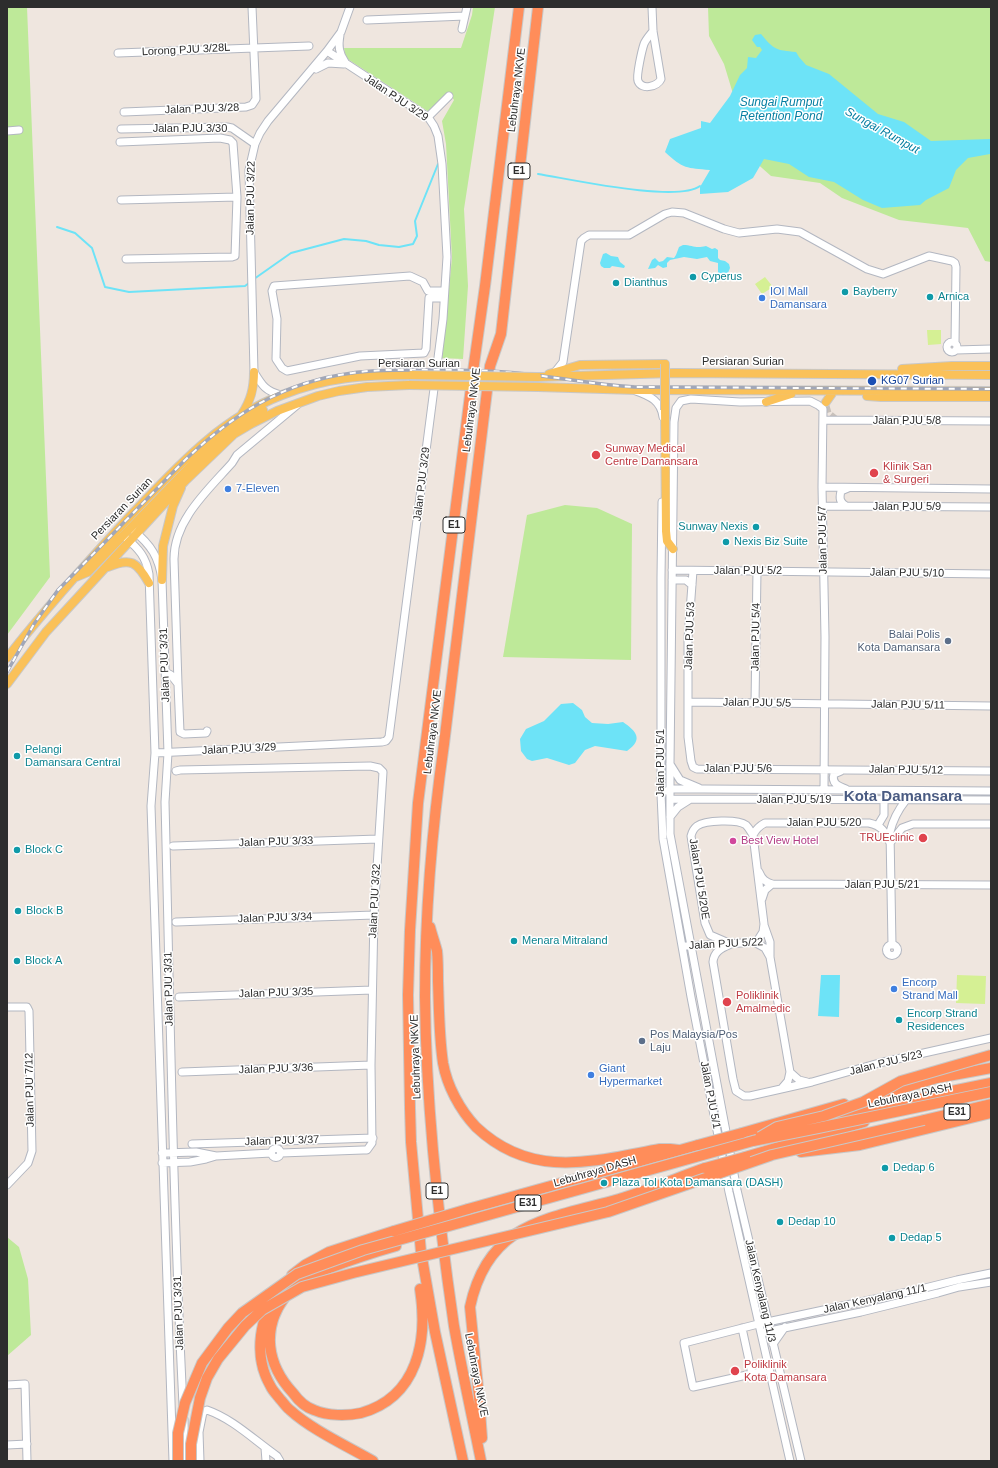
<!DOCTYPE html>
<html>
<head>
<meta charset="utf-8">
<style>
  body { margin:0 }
  #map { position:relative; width:998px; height:1468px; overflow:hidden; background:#efe6df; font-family:Helvetica,sans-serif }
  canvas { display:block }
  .frame { position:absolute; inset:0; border:8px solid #2d2d2d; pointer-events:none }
</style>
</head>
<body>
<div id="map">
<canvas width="998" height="1468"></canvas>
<div class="frame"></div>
</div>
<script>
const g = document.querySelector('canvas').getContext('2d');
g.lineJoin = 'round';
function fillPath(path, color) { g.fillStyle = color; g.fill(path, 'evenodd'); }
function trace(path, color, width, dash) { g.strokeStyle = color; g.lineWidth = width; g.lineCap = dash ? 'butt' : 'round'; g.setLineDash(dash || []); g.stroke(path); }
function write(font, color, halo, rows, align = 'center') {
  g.font = font + ' Helvetica,sans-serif'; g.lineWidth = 3; g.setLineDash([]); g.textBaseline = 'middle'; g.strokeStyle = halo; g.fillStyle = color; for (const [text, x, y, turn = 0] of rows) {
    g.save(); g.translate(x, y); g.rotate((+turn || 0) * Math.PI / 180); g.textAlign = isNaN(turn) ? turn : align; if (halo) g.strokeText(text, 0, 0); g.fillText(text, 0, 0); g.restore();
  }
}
const green = new Path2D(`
  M7 7H27L50 577 7 635Z
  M473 7H495L464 209 468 286 463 359 442 358 452 258 446 144 442 121 454 100 450 94 429 112 346 58 344 48H461L472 15Z
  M708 7H991V262L985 261 968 228 899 220 842 198 820 183 771 176 753 160 724 64 709 36Z
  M565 505 597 508 632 524 631 660 503 657 527 515Z
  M7 1237 19 1247 28 1279 31 1335 7 1356Z`);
const pitch = new Path2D(`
  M765 277 773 287 762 294 755 284Z
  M927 330H941V344L928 345Z
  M957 975 986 976 985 1004 956 1003Z`);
const water = new Path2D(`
  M761 34C774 50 776 50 796 52L799 57 806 65 829 74 878 114 904 122 931 141 990 139V154L968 158 956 170 949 188 926 200 920 205 882 208 863 200 834 182 809 177 789 164 764 159 753 178 728 192 700 194V187L710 170C687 168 683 169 665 152L670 139 701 128V121L710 123 730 96 740 75 747 68 748 57 756 58 762 50 760 47H757L752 40 755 35Z
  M683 245C693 245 695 249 706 246L712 249 715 248 718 250V258L720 260 725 261 729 264 730 268 728 273H718V263L710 261 707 257 697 259 684 257 670 260 667 263V267L663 268 658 265 655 268 648 269 652 260 655 258 659 262 663 261 667 257 674 258 676 255 679 247Z
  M606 253 611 256 618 257 620 262 625 266 624 268 612 266 610 268H604L601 266 600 263 603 254Z
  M573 703 582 710 585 717 592 723 608 724 623 722C636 731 644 739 627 751L595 746 585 750 575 763 569 765 547 758 532 761 527 759 521 751 520 739 526 729 544 721 561 704Z
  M821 975H840L839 1017 818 1016Z`);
const stream = new Path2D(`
  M538 174C570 179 677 203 700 186
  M57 227 75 233 92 248 105 287 129 292 245 286 249 283
  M254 279 291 253 344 239 366 241 379 245 399 247 413 244 417 236 415 221 438 164`);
const minorTunnel = new Path2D(`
  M826 406 828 413 838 421`);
const minor = new Path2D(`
  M652 7 653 31 661 79C658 86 642 91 638 81 636 76 642 50 644 44 646 39 650 35 653 31
  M367 20 465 16
  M462 29 467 7
  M340 35C338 46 339 53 345 62
  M118 53 309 46
  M316 69 328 63 344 64
  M124 112 246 107 252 105 256 99 252 7
  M428 117 449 96
  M121 129 227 127 232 128 255 144
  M7 131 19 130
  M120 142 220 138 230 140 233 143 237 197 235 256 232 257 126 259
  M121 200 237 197
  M444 298H429L426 349 424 353 360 356 287 371 282 368 276 359 277 319 272 291 274 286 410 276 423 282 428 291H444
  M947 347a5 5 0 1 1 10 0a5 5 0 1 1-10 0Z
  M956 350 991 349
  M555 372 563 362 581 241 584 238 589 235H629L665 214 672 212 684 213 724 229 739 233 777 229 800 232 867 269 883 274 929 256 952 261 955 263 956 267 955 343
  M636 391C650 396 661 401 663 417
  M281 395C265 391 262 385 254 372L249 170 255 144 260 133 268 121 327 51 341 32 350 7
  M823 420 991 421
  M822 487 991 489
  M662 502 661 577V794L663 839 691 997 729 1192 790 1461
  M823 506 991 507
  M846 506C840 502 839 499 841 491L848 488
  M133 530C151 545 159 557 162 580L168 753 165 802C170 1003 173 1204 183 1405
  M126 538C139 549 146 557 149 574L155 753 151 806 173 1461
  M672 570 991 574
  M693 571 688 638V737L691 761 693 767 697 769 991 771
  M672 580H686L692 585
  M165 672 171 675 178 684 180 732 184 734 206 733 207 731
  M178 684 174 559C174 520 208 490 232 463L237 455 297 405
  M689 702 991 706
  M755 703 757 571
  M155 753 382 742 386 741 389 737 443 319 447 257 442 164 438 136 434 126 428 117 327 51
  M670 764 680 780 699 788
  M176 771 180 770 370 766 379 768 383 772 374 915 371 1065 372 1143 367 1150H363L281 1153
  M841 771 834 774C831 783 838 786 846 789
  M667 791 670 789H704L991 791
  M670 799 991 800
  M670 817 678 807 689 800
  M878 825 884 815V800
  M753 835C756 829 759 826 765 823H869C882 826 885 831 890 843
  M890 843 902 828 913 824H991
  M173 846 378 839
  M759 872C762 879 765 882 772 884L991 885
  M762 899 765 890 772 884
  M176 922 374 915
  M764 925 770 942V957L790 1072 788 1081 782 1088
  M731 944C722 948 714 951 713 962L733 1079 736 1091 744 1096H750L812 1082 879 1063 991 1038
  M731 944 710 935 705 923 691 836C692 832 693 829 697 826 705 820 738 819 746 825 749 828 751 832 753 835L764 924 763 932 756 943 765 948 770 957
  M886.5 950a5.5 5.5 0 1 1 11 0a5.5 5.5 0 1 1-11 0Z
  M892 945 890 832C893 819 898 810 906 800
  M686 946 760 942
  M179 997 372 990
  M7 1007H27L29 1011 32 1151 28 1163 7 1185
  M182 1072 371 1065
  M790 1072 799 1080 807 1082
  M192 1144 373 1138
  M271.5 1153a4.5 4.5 0 1 1 9 0a4.5 4.5 0 1 1-9 0Z
  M162 1153 196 1152 216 1156
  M162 1163 190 1162 206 1159 216 1156 271 1153
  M742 1328 752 1374
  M765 1332 861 1312 938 1293 959 1287 991 1282
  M773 1344 785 1327
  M769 1370 693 1387 684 1343 758 1324 917 1290 957 1280 991 1273
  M7 1385 25 1384 27 1461
  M184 1419 185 1461
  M7 1445 27 1444
  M265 1448 266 1461
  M200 1461 199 1432 203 1412 207 1410C233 1419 254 1440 277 1456L280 1461
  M801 1461 737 1190 670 834V764L674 422 676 408 681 401 691 399 740 402 810 401 818 405 823 409 822 487 825 637 824 790`);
const major = new Path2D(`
  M902 369 952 366H991
  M549 374 580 365 665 364
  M537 377 674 373 991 375
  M538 387 636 390 991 391
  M867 396 881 397H991
  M766 402 791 394
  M826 402 833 392
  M665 410 666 531 667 541 673 549
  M242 414C251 400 254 388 254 372
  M108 567C131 557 137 562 149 583
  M76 577 88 572 208 448 230 430 263 410
  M162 580 163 546 173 506 181 488
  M7 658C47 607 90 559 134 512 178 466 220 419 282 395 327 377 363 375 412 375
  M7 684 46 632 185 481 234 434 251 424 277 411 318 396 339 391 367 387 409 385`);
const highway = new Path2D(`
  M430 927C432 935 435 943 437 951 438 960 438 971 438 981 439 1008 439 1036 443 1063 447 1086 460 1110 476 1127 532 1180 593 1161 660 1149H670L679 1150
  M883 1094 937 1078 991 1068
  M924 1120 991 1104
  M824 1123 942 1093 991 1083
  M742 1133 844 1104
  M801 1152 860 1145 991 1113
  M745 1157 864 1122
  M468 1209 698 1145
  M396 1246C371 1253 348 1261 324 1270 313 1275 301 1279 292 1287 289 1290 287 1294 285 1297 261 1329 267 1365 293 1393 298 1400 305 1407 314 1410 328 1416 347 1416 361 1413 418 1397 428 1340 420 1289
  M292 1275 305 1265 329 1252 394 1231
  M281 1287C260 1315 252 1355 271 1387 273 1391 277 1395 280 1399 283 1402 286 1407 290 1410 312 1430 347 1446 373 1461
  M482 1438 479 1397 470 1307C488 1222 548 1219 619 1199 648 1190 677 1178 705 1168
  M463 1461 435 1332 421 1252 411 1142 410 1108 408 995 410 930 418 803 474 364 485 286 519 7
  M481 1461C472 1416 462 1371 454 1326 438 1217 426 1107 425 997 425 912 432 828 444 744L490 366 501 334 538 7`);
const rail = new Path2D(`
  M7 672 34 624 58 590 184 461C233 414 283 382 352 373 377 369 404 370 430 370 462 370 494 370 526 374 563 378 598 385 634 387L991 389`);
const majorBridge = new Path2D(`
  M412 375 537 377
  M409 385 538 387
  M665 410V364`);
const highwayBridge = new Path2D(`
  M760 1137 777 1127 824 1116 863 1102 901 1081 991 1055
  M698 1145 742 1133
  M705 1168 745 1157
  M394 1231 468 1209
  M178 1461V1433L185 1403 202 1363 228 1328 242 1313 297 1274 363 1250 753 1141 818 1128 991 1092
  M191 1461V1444L200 1398 207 1378 218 1359 245 1326 262 1310 302 1287 353 1273 608 1212 772 1155 924 1120`);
const markers = [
  [693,277,4,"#0f9aa8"],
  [616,283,4,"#0f9aa8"],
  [845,292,4,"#0f9aa8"],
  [930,297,4,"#0f9aa8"],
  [762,298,4,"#3f7fe0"],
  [872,381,5,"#1a4fb4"],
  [596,455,5,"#e0444e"],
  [874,473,5,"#e0444e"],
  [228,489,4,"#3f7fe0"],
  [756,527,4,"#0f9aa8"],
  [726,542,4,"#0f9aa8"],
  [948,641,4,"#5c6f8a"],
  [17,756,4,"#0f9aa8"],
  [923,838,5,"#e0444e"],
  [733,841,4,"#d1479c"],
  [17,850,4,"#0f9aa8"],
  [18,911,4,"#0f9aa8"],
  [514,941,4,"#0f9aa8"],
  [17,961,4,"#0f9aa8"],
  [894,989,4,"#3f7fe0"],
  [727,1002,5,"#e0444e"],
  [899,1020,4,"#0f9aa8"],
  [642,1041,4,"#5c6f8a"],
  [591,1075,4,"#3f7fe0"],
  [885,1168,4,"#0f9aa8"],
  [604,1183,4,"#0f9aa8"],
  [780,1222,4,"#0f9aa8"],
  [892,1238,4,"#0f9aa8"],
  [735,1371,5,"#e0444e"]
];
const shields = [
  [519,171,22],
  [454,525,22],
  [957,1112,26],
  [437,1191,22],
  [528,1203,26]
];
const shieldNames = [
  ["E1",519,171],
  ["E1",454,525],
  ["E31",957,1112],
  ["E1",437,1191],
  ["E31",528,1203]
];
const streetNames = [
  ["Lorong PJU 3/28L",186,50,-3],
  ["Lebuhraya NKVE",517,90,-83],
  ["Jalan PJU 3/29",396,98,34],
  ["Jalan PJU 3/28",202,109,-2],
  ["Jalan PJU 3/30",190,129],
  ["Jalan PJU 3/22",251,198,-89],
  ["Persiaran Surian",743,362],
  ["Persiaran Surian",419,364],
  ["Lebuhraya NKVE",472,410,-83],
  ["Jalan PJU 5/8",907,421],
  ["Jalan PJU 3/29",422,484,-83],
  ["Jalan PJU 5/9",907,507],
  ["Persiaran Surian",122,509,-46],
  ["Jalan PJU 5/7",823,540,-91],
  ["Jalan PJU 5/2",748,571],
  ["Jalan PJU 5/10",907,573,1],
  ["Jalan PJU 5/3",690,636,-88],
  ["Jalan PJU 5/4",756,637,-89],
  ["Jalan PJU 3/31",165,665,-92],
  ["Jalan PJU 5/5",757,703,1],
  ["Jalan PJU 5/11",908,705,1],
  ["Lebuhraya NKVE",433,732,-83],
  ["Jalan PJU 3/29",239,749,-3],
  ["Jalan PJU 5/1",661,763,-90],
  ["Jalan PJU 5/6",738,769],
  ["Jalan PJU 5/12",906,770,1],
  ["Jalan PJU 5/19",794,800],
  ["Jalan PJU 5/20",824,823],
  ["Jalan PJU 3/33",276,842,-2],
  ["Jalan PJU 5/20E",699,879,81],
  ["Jalan PJU 5/21",882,885],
  ["Jalan PJU 3/32",375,901,-87],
  ["Jalan PJU 3/34",275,918,-2],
  ["Jalan PJU 5/22",726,944,-3],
  ["Jalan PJU 3/31",169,989,-91],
  ["Jalan PJU 3/35",276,993,-2],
  ["Lebuhraya NKVE",416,1057,-92],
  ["Jalan PJU 5/23",886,1063,-14],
  ["Jalan PJU 3/36",276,1069,-2],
  ["Jalan PJU 7/12",30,1090,-91],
  ["Jalan PJU 5/1",710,1095,79],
  ["Lebuhraya DASH",910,1096,-12],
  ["Jalan PJU 3/37",282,1141,-2],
  ["Lebuhraya DASH",595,1172,-16],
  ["Jalan Kenyalang 11/3",760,1291,77],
  ["Jalan Kenyalang 11/1",875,1299,-12],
  ["Jalan PJU 3/31",179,1313,-92],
  ["Lebuhraya NKVE",476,1375,79]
];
const cultureNames = [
  ["Cyperus",701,277],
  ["Dianthus",624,283],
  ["Bayberry",853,292],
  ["Arnica",938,297],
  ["Sunway Nexis",748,527,"right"],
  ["Nexis Biz Suite",734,542],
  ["Pelangi",25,750],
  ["Damansara Central",25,763],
  ["Block C",25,850],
  ["Block B",26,911],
  ["Menara Mitraland",522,941],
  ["Block A",25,961],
  ["Encorp Strand",907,1014],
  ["Residences",907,1027],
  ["Dedap 6",893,1168],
  ["Plaza Tol Kota Damansara (DASH)",612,1183],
  ["Dedap 10",788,1222],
  ["Dedap 5",900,1238]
];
const shopNames = [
  ["IOI Mall",770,292],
  ["Damansara",770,305],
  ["7-Eleven",236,489],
  ["Encorp",902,983],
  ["Strand Mall",902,996],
  ["Giant",599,1069],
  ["Hypermarket",599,1082]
];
const transitNames = [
  ["KG07 Surian",881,381]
];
const healthNames = [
  ["Sunway Medical",605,449],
  ["Centre Damansara",605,462],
  ["Klinik San",883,467],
  ["& Surgeri",883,480],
  ["TRUEclinic",914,838,"right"],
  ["Poliklinik",736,996],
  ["Amalmedic",736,1009],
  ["Poliklinik",744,1365],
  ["Kota Damansara",744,1378]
];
const serviceNames = [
  ["Balai Polis",940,635],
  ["Kota Damansara",940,648],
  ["Pos Malaysia/Pos",650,1035,"left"],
  ["Laju",650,1048,"left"]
];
const hotelNames = [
  ["Best View Hotel",741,841]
];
const waterNames = [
  ["Sungai Rumput",781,103],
  ["Retention Pond",781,117],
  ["Sungai Rumput",882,131,29]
];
const districtNames = [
  ["Kota Damansara",903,797]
];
fillPath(green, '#bee999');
fillPath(pitch, '#d5f094');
fillPath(water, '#6de3f7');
trace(stream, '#6de3f7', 2);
trace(minorTunnel, '#c8c1bb', 7, [7, 3.5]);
trace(minor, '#b3b7c1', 9);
trace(major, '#c8c8c8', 10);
trace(highway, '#c8c8c8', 12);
trace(minor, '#fff', 7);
trace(major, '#fac159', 8);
trace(highway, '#ff8d5a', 10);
trace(rail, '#a1a7b8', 3.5);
trace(rail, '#fff', 2, [6]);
trace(majorBridge, '#c8c8c8', 10, []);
trace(highwayBridge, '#c8c8c8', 12, []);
trace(majorBridge, '#fac159', 8);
trace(highwayBridge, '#ff8d5a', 10);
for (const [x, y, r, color] of markers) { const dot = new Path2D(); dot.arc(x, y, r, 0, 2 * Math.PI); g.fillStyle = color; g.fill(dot); trace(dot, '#fff', 1.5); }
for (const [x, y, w] of shields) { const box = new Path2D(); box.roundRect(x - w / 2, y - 8, w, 16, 3); g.fillStyle = '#fff'; g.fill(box); trace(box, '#2d2d2d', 1); }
write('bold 10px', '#2d2d2d', null, shieldNames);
write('11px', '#2d2d2d', '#fff', streetNames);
write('11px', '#0d838f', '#fff', cultureNames, 'left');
write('11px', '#366cbe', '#fff', shopNames, 'left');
write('11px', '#164399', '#fff', transitNames, 'left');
write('11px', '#be3a42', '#fff', healthNames, 'left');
write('11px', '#4e5e75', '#fff', serviceNames, 'right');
write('11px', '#b23c85', '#fff', hotelNames, 'left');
write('italic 12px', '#067fa2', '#fff', waterNames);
write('bold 15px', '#4a5b82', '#fff', districtNames);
</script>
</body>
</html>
